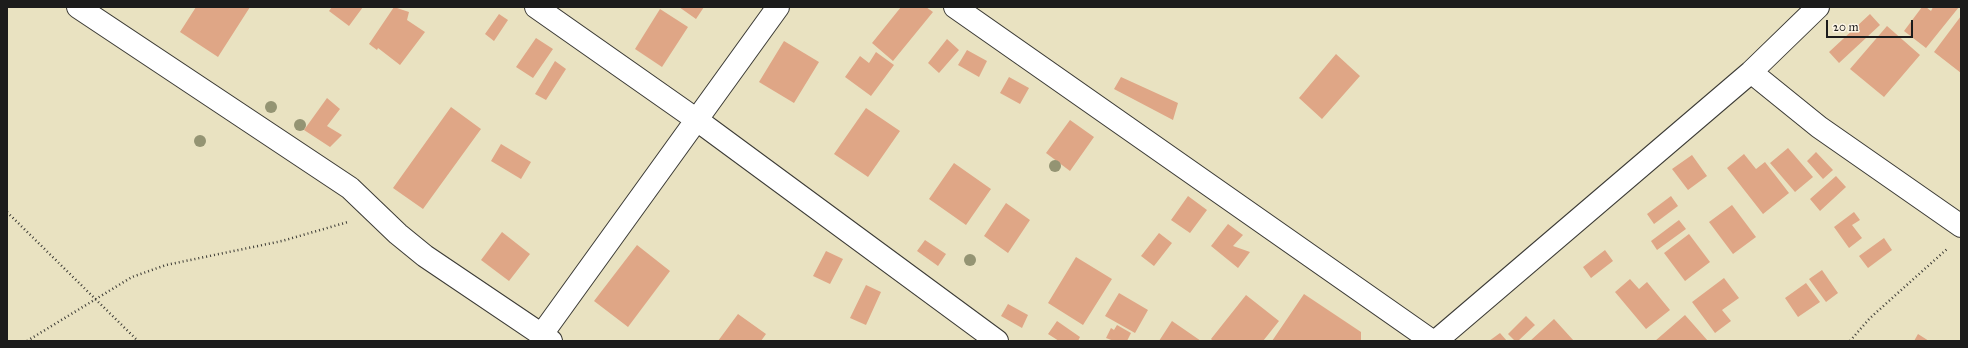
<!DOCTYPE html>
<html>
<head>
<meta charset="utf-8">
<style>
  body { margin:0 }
  #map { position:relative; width:1968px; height:348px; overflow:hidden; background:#e9e2c1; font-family:"IM FELL Great Primer",serif }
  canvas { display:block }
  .frame { position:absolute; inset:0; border:8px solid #1c1c1c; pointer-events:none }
  .scale { position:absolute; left:1826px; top:20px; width:87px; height:18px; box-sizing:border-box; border:2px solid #1c1c1c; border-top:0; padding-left:5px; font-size:12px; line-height:14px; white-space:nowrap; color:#1c1c1c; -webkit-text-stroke:3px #fcf5e5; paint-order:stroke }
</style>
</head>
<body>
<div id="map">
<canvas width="1968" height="348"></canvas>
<div class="frame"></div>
<div class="scale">20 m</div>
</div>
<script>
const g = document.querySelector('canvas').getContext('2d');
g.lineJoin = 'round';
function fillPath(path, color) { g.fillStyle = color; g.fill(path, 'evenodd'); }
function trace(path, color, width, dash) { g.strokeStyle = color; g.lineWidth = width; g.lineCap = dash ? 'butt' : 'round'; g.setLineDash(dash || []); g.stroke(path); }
const building = new Path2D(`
  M196 7H250L218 57 180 32Z
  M332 7H363L349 26 329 11Z
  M394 7 409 12 407 20 425 32 400 65 378 48 377 50 369 44Z
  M679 7H704L696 19Z
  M901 7H926L933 12 893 61 872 43Z
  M1922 7H1926L1931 11 1933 7H1959L1926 48 1904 31Z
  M660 9 688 27 662 67 635 49Z
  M499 14 508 20 494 41 485 34Z
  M1870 14 1880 25 1839 63 1829 52Z
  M1961 16V73L1934 52Z
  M1887 26 1920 55 1884 97 1850 69Z
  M536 38 553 49 533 78 516 67Z
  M947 39 959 50 939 73 928 63Z
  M784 41 819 62 794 103 759 82Z
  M967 50 987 61 979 77 958 65Z
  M876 52 894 65 871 96 845 77 860 56 869 63Z
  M1336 54 1360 76 1322 119 1299 98Z
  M555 61 566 69 546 100 535 94Z
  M1009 77 1029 88 1020 104 1000 93Z
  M1121 77 1178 103 1173 120 1114 89Z
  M327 98 340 109 327 126 342 135 330 147 304 130Z
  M451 107 481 129 423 209 393 188Z
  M866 108 900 131 868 177 834 154Z
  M1070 120 1094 137 1070 171 1046 153Z
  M501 144 531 162 521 179 491 161Z
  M1788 148 1813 177 1795 192 1770 163Z
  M1816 152 1833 170 1823 179 1807 161Z
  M1744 154 1756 169 1765 162 1789 193 1763 214 1727 168Z
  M1692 155 1707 176 1688 190 1672 169Z
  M954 163 991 189 966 225 929 199Z
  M1836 176 1846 187 1820 211 1810 199Z
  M1188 196 1207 210 1190 233 1171 220Z
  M1671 196 1678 206 1654 224 1647 214Z
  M1006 203 1030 220 1008 253 984 236Z
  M1732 205 1756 237 1733 254 1709 222Z
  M1854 212 1860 220 1852 225 1862 238 1849 248 1834 227Z
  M1679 220 1686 229 1657 250 1651 241Z
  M1228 224 1243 235 1233 246 1250 252 1238 268 1211 246Z
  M502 232 530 254 509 281 481 260Z
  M1159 233 1172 243 1154 266 1141 256Z
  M1689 234 1710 262 1685 281 1664 253Z
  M1884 238 1892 250 1868 268 1859 256Z
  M925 240 946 254 938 266 917 251Z
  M637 245 670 271 628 327 594 301Z
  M1605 250 1613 261 1591 278 1583 267Z
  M826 251 843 259 830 284 813 276Z
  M1076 257 1112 279 1083 325 1048 303Z
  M1822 270 1838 293 1826 302 1809 279Z
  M1724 278 1739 298 1722 310 1731 321 1715 333 1692 302Z
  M1630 279 1639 289 1647 282 1670 310 1646 329 1615 292Z
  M1806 283 1820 302 1798 317 1785 298Z
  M866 285 881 292 866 325 850 318Z
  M1119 293 1148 310 1135 333 1105 316Z
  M1304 294 1361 332V341H1272Z
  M1246 295 1279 321 1263 341H1213L1211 339Z
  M1008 304 1028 315 1022 328 1001 316Z
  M738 314 766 334 761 341H718Z
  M1685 315 1708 341H1655Z
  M1526 316 1535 325 1518 341H1515L1508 334Z
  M1554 319 1574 341H1530Z
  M1057 321 1080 337 1078 341H1059L1048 334Z
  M1172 321 1201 341H1159Z
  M1117 325 1131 333 1127 341H1114L1106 338 1111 328 1114 330Z
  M1500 333 1507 341H1489Z
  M1918 334 1929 341H1914Z`);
const path = new Path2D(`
  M7 212 138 341
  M27 341 132 277 166 265 282 241 348 222
  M1850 341 1870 318 1947 249`);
const minor = new Path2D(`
  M78 7 350 188 398 234 425 256 551 341
  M536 7 697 120 997 341
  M955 7 1432 341
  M1751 72 1819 127 1961 226
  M542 334 778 7
  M1436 341 1751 72 1818 7`);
const trees = [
  [271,107],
  [300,125],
  [200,141],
  [1055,166],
  [970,260]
];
fillPath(building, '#dfa686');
trace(minor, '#3b3a35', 24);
trace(path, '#3b3a35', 2.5, [1, 3]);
trace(minor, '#fff', 22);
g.fillStyle = '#949473';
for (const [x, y] of trees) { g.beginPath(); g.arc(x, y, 6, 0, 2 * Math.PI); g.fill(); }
</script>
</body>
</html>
